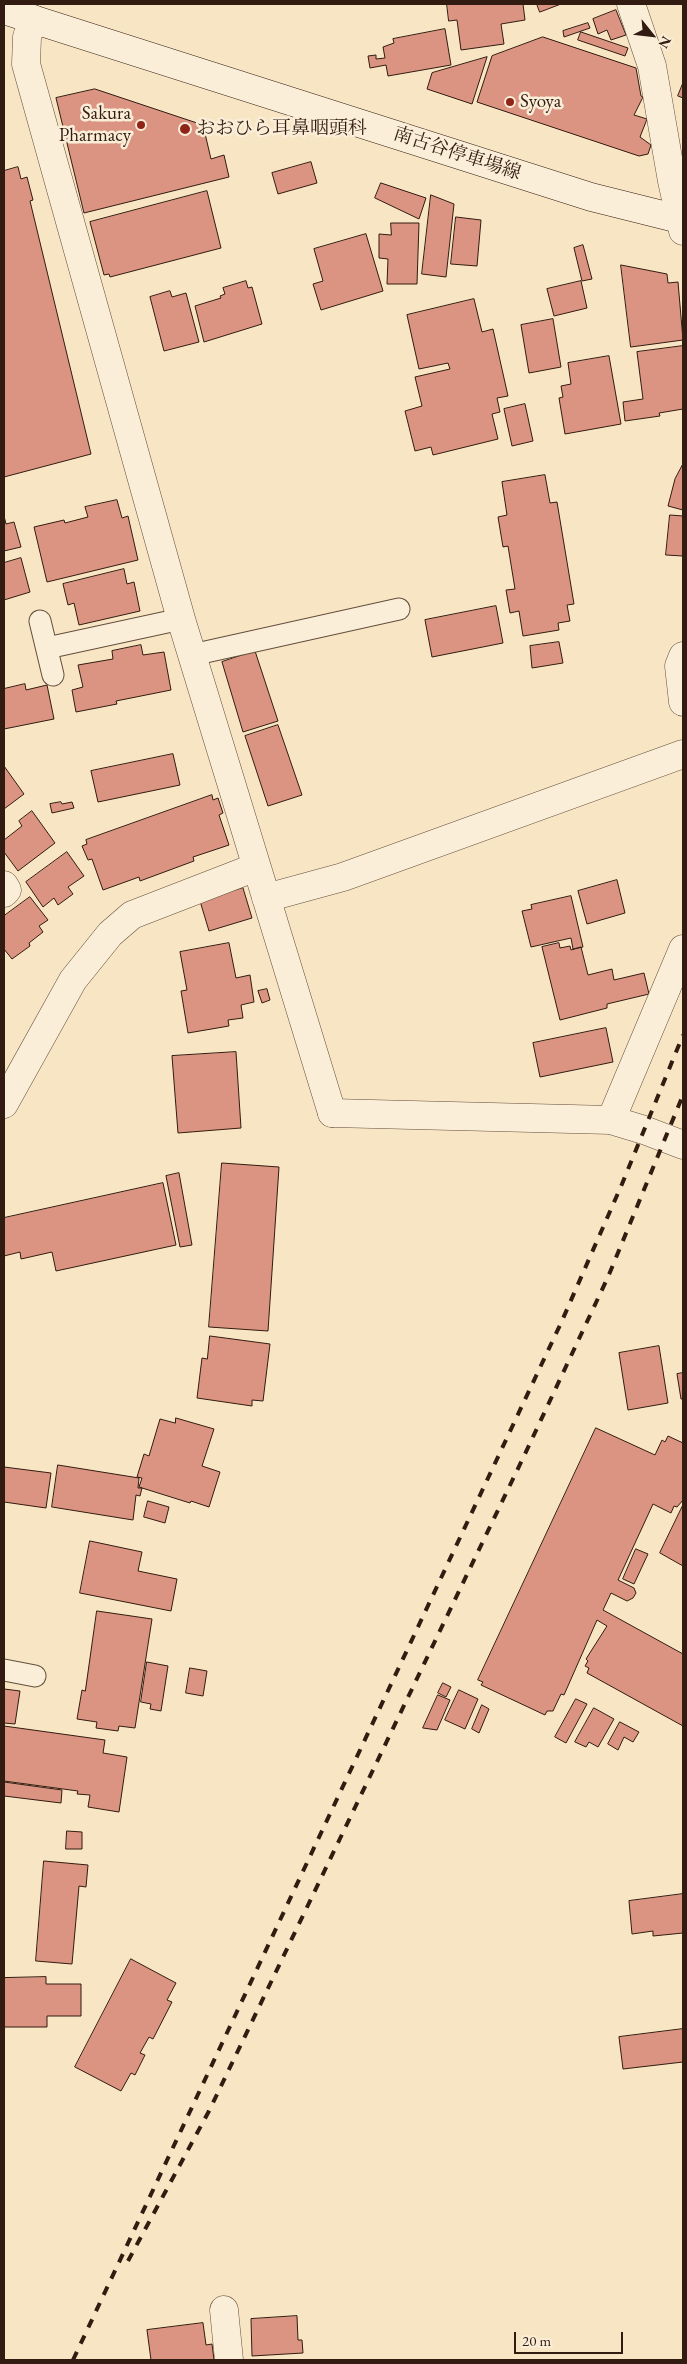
<!DOCTYPE html>
<html>
<head>
<meta charset="utf-8">
<style>
  body { margin:0 }
  #map { position:relative; width:687px; height:2364px; overflow:hidden; background:#f8e5c3; font-family:"EB Garamond",serif }
  canvas { display:block }
  .frame { position:absolute; inset:0; border:5px solid #321b10; pointer-events:none }
  .north { position:absolute; left:627px; top:10px; width:50px; height:50px; -webkit-text-stroke:4px #faeed8; paint-order:stroke; rotate:119deg; font-size:14px; font-weight:700; line-height:20px; text-align:center; color:#321b10 }
  .north::after { content:''; display:block; margin:auto; width:18px; height:22px; background:#321b10; clip-path:polygon(50% 0,100% 100%,50% 72%,0 100%) }
  .scale { position:absolute; left:514px; top:2332px; width:109px; height:22px; box-sizing:border-box; border:2px solid #321b10; border-top:0; padding-left:6px; font-size:15px; line-height:18px; white-space:nowrap; color:#321b10; -webkit-text-stroke:4px #faeed8; paint-order:stroke }
</style>
</head>
<body>
<div id="map">
<canvas width="687" height="2364"></canvas>
<div class="frame"></div>
<div class="north">N</div>
<div class="scale">20 m</div>
</div>
<script>
const g = document.querySelector('canvas').getContext('2d');
g.lineJoin = 'round';
function fillPath(path, color) { g.fillStyle = color; g.fill(path, 'evenodd'); }
function trace(path, color, width, dash) { g.strokeStyle = color; g.lineWidth = width; g.lineCap = dash ? 'butt' : 'round'; g.setLineDash(dash || []); g.stroke(path); }
function write(font, color, halo, rows, align = 'center') {
  g.font = font + ' "EB Garamond","Noto Serif JP",serif'; g.lineWidth = 5; g.setLineDash([]); g.textBaseline = 'middle'; g.strokeStyle = halo; g.fillStyle = color; for (const [text, x, y, turn = 0] of rows) {
    g.save(); g.translate(x, y); g.rotate((+turn || 0) * Math.PI / 180); g.textAlign = isNaN(turn) ? turn : align; if (halo) g.strokeText(text, 0, 0); g.fillText(text, 0, 0); g.restore();
  }
}
const building = new Path2D(`
  M447 4H523L525 20 501 24 504 44 461 50 457 20 449 21Z
  M537 4H561L540 12Z
  M616 10 626 35 611 40 607 30 598 34 593 19Z
  M588 23 590 28 564 37 563 31Z
  M445 29 451 65 388 76 386 65 370 68 368 56 376 55V59L385 58 383 47 394 43 393 39Z
  M581 32 628 48 625 56 578 40Z
  M543 37 636 68 641 96 643 97 634 115 647 119 640 137 651 145 648 154 639 156 477 102 492 56Z
  M487 57 472 104 427 89 432 73Z
  M683 83V98L678 96Z
  M95 89 203 125 211 159 224 155 229 177 84 213 56 98Z
  M311 162 317 183 278 194 272 173Z
  M18 167 21 179 27 177 33 200 30 201 91 454 4 477V171Z
  M381 183 426 198 419 219 375 198Z
  M207 191 221 248 110 277 109 274 104 275 90 222Z
  M431 195 454 204 446 277 422 274Z
  M456 217 481 220 477 266 451 264Z
  M391 223H419L417 284H387L388 259 379 258V234L391 235Z
  M366 234 383 291 321 310 313 284 323 281 314 249Z
  M583 245 592 279 582 281 574 248Z
  M621 265 667 274 668 283 678 282 683 340 631 347Z
  M246 281 248 288 252 287 262 324 204 342 195 306 221 298 220 296 225 294 223 288Z
  M581 281 587 308 554 316 547 289Z
  M170 291 172 297 186 293 199 342 164 351 150 297Z
  M474 299 482 332 493 329 508 396 497 398 500 412 492 414 498 439 433 455 431 447 415 451 405 411 422 406 415 377 450 369 448 363 419 369 407 315Z
  M553 319 561 367 529 373 521 325Z
  M683 346V409L659 413 660 416 625 421 623 402 643 399 637 352Z
  M609 356 621 424 565 434 559 398 563 397 561 386 571 384 568 363Z
  M525 404 533 441 512 446 504 409Z
  M683 464V510L668 506 675 479Z
  M545 475 550 503 557 502 574 604 567 605 570 621 558 623 559 630 523 636 519 611 510 613 506 590 515 589 508 546 503 547 498 517 507 515 502 482Z
  M117 500 122 518 128 516 138 560 47 582 34 527 64 520 65 523 88 517 85 507Z
  M670 515 683 516V556L666 555Z
  M4 516 6 524 14 522 21 547 4 551Z
  M21 558 30 592 4 600V563Z
  M124 569 127 584 134 582 140 611 79 625 74 603 68 605 63 584Z
  M496 606 503 643 432 657 425 620Z
  M559 642 563 663 532 668 530 646Z
  M141 645 143 655 164 652 171 690 116 701 117 704 76 712 72 690 83 687 78 665 113 659 112 651Z
  M255 651 278 721 243 732 222 662Z
  M25 684 26 690 47 685 54 719 4 729V689Z
  M278 725 302 795 268 806 245 736Z
  M173 754 180 785 98 802 91 771Z
  M4 766 24 794 4 809Z
  M212 795 213 800 218 798 223 813 219 815 229 845 193 857 194 861 140 881 139 877 103 890 92 859 88 860 82 846 87 844 86 840Z
  M61 802 62 804 72 802 74 808 52 813 50 804Z
  M32 811 55 843 18 871 4 852V840L22 826 19 821Z
  M67 852 84 876 68 887 73 894 58 905 54 898 43 907 26 882Z
  M617 880 625 913 587 924 578 891Z
  M243 888 252 918 209 931 200 901Z
  M571 896 583 947 573 949 571 938 531 947 522 911 532 909 531 905Z
  M30 897 48 920 39 926 43 932 29 943 30 946 12 959 4 949V916Z
  M229 943 236 978 250 975 254 1002 241 1005 243 1018 228 1020 229 1026 188 1033 181 991 187 990 180 952Z
  M559 943 560 948 570 946 571 950 581 947 588 975 612 969 614 980 644 973 649 994 607 1004V1008L560 1020 542 947Z
  M267 989 270 1000 262 1003 258 991Z
  M606 1028 613 1062 540 1077 533 1043Z
  M236 1052 241 1128 178 1133 172 1056Z
  M222 1163 279 1167 268 1331 209 1327Z
  M179 1173 192 1245 180 1247 166 1176Z
  M163 1183 176 1245 56 1271 52 1252 21 1259 20 1252 4 1256V1218Z
  M210 1336 270 1344 263 1401 252 1400V1406L197 1398 202 1358 207 1359Z
  M659 1346 668 1403 628 1410 619 1353Z
  M683 1373V1399H681L677 1374Z
  M176 1418 214 1429 202 1466 220 1472 209 1507 191 1501 190 1503 139 1487 142 1478 137 1477 144 1454 149 1456 160 1419 175 1423Z
  M596 1428 655 1455 662 1440 665 1442 668 1436 683 1443V1500L677 1507 674 1506 671 1513 653 1504 618 1580 634 1588 636 1593 633 1598 627 1601 611 1593 603 1610 683 1654V1726L587 1673 589 1668 585 1666 588 1661 586 1659 607 1626 597 1620 564 1695 561 1694 553 1711H547L545 1715 481 1685 483 1682 478 1680Z
  M58 1465 139 1478 138 1488H142L140 1496 136 1495 133 1520 52 1507Z
  M4 1467 51 1473 46 1508 4 1502Z
  M148 1501 169 1507 165 1523 144 1517Z
  M683 1505V1566L660 1553Z
  M90 1541 142 1552 138 1571 177 1579 171 1611 80 1593Z
  M636 1549 648 1554 634 1584 623 1579Z
  M97 1611 152 1619 135 1728 119 1726 118 1731 96 1728 97 1722 77 1719 82 1690 85 1691Z
  M147 1662 168 1666 161 1711 150 1709 151 1704 141 1702Z
  M190 1668 207 1671 203 1696 186 1693Z
  M443 1683 451 1687 446 1697 438 1693Z
  M4 1689 20 1691 15 1724 4 1723Z
  M459 1690 478 1699 465 1729 445 1720Z
  M438 1695 450 1700 437 1730 423 1728Z
  M576 1699 587 1704 566 1743 555 1737Z
  M482 1705 489 1709 479 1733 472 1729Z
  M594 1708 614 1719 598 1747 589 1742 586 1747 575 1742Z
  M620 1722 639 1732 633 1742 624 1737 618 1750 608 1744Z
  M4 1726 105 1740 103 1753 127 1757 119 1812 88 1807 90 1795 77 1794 78 1791 4 1781Z
  M4 1782 62 1790 61 1803 4 1796Z
  M67 1831 82 1832V1849H66Z
  M44 1861 88 1865 86 1887 79 1886 72 1964 36 1961Z
  M683 1894V1933L653 1936V1931L632 1934 629 1901Z
  M131 1959 176 1983 167 2000 172 2002 153 2039 149 2037 140 2053 145 2055 135 2075 131 2073 121 2091 75 2067Z
  M46 1977V1984H81V2016H47V2027H4V1978Z
  M683 2029V2062L623 2069 619 2037Z
  M297 2316 298 2340H302L303 2353 252 2356 251 2319Z
  M203 2323 206 2345 212 2344 214 2360H151L147 2330Z`);
const service = new Path2D(`
  M40 621 53 675
  M47 648 181 619
  M192 655 399 609
  M4 1670 35 1676`);
const minor = new Path2D(`
  M631 4 652 66 672 181 683 231
  M33 19 27 37 26 64 181 619 332 1113
  M683 656 679 666 683 702
  M4 885 7 890 4 893
  M266 898 343 877 683 754
  M611 1120 683 949
  M224 2310 229 2360`);
const tertiary = new Path2D(`
  M4 1104 73 980 110 934 132 915 256 867
  M332 1113 611 1120 644 1130 683 1145`);
const secondary = new Path2D(`
  M4 10 591 197 683 220`);
const rail = new Path2D(`
  M128 2261 209 2111 524 1456 608 1277 683 1095
  M73 2360 561 1323 622 1184 683 1035`);
const markers = [
  [510,102,5,"#8f2418"],
  [141,125,5,"#8f2418"],
  [185,129,6,"#8f2418"]
];
const poiNames = [
  ["Syoya",520,102],
  ["Sakura",131,114,"right"],
  ["Pharmacy",131,136,"right"],
  ["おおひら耳鼻咽頭科",196,129]
];
const streetNames = [
  ["南古谷停車場線",457,154,18]
];
fillPath(building, '#db9481');
trace(building, '#321b10', 1);
trace(service, '#644e3d', 23);
trace(minor, '#644e3d', 29);
trace(tertiary, '#644e3d', 29);
trace(secondary, '#321b10', 29);
trace(service, '#faeed8', 21);
trace(minor, '#faeed8', 28);
trace(tertiary, '#faeed8', 28);
trace(secondary, '#faeed8', 28);
trace(rail, '#321b10', 4, [9, 9]);
for (const [x, y, r, color] of markers) { const dot = new Path2D(); dot.arc(x, y, r, 0, 2 * Math.PI); g.fillStyle = color; g.fill(dot); trace(dot, '#faeed8', 2); }
write('19px', '#321b10', '#faeed8', poiNames, 'left');
write('19px', '#321b10', '#faeed8', streetNames);
</script>
</body>
</html>
